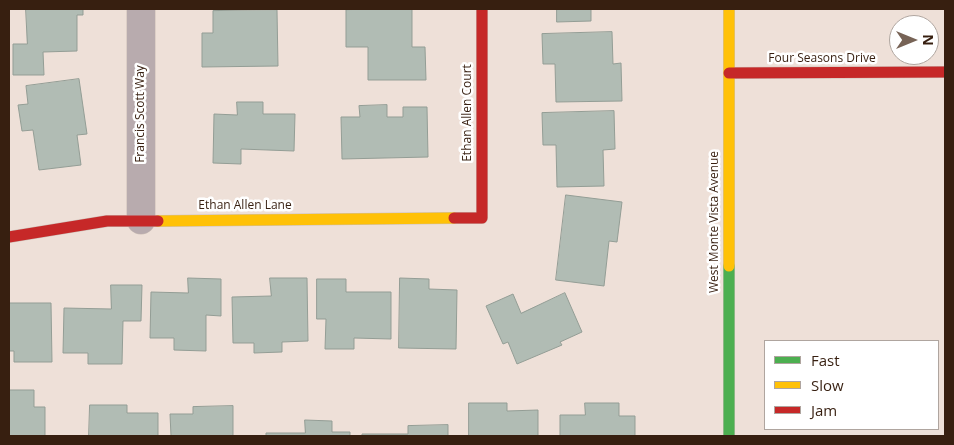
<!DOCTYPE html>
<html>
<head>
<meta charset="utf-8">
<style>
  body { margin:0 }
  #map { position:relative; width:954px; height:445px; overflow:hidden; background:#eee0d8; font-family:"Open Sans",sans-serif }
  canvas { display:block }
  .frame { position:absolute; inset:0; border:10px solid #371f10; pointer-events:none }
  .legend { position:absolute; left:764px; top:340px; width:175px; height:90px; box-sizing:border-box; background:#fff; border:1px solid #afa59f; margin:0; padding:6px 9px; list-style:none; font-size:15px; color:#371f10 }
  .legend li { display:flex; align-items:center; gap:10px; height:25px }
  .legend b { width:25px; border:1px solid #afa59f }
  .north { position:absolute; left:889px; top:15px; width:50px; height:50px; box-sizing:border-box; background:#fff; border:1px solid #afa59f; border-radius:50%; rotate:90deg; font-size:14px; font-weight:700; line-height:20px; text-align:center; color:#371f10 }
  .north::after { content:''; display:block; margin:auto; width:18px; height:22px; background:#776356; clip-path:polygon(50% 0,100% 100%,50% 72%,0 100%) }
</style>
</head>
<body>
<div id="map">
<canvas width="954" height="445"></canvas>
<div class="frame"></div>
<ul class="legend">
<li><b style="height:6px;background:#4caf50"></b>Fast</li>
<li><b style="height:6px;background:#ffc107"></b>Slow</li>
<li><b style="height:6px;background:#c62828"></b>Jam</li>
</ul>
<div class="north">N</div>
</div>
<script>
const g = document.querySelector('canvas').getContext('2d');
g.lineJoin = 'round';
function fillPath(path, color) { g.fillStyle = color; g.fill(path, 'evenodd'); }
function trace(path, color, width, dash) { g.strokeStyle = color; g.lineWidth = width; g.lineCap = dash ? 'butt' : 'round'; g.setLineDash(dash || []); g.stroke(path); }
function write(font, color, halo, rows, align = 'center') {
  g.font = font + ' "Open Sans",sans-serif'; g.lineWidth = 5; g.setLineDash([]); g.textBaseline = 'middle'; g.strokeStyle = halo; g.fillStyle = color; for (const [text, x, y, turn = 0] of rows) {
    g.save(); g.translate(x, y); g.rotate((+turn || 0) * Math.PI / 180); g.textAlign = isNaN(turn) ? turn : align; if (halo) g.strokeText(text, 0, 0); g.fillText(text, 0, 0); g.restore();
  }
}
const building = new Path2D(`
  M26 9H83V15H77V51L43 52 44 75H13V44H27Z
  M412 9V47H425L426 80H368V47H346V10Z
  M557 9H591V21L557 22Z
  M277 10 278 66 202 67V33H213V11Z
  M612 32 613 64 621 63 622 101 556 102 555 64H543L542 34Z
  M79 79 87 134 77 135 81 165 39 170 33 130 22 131 18 105 28 104 26 86Z
  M237 102H263V114H295L294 151 241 149V164L213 163 214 114 237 115Z
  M387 105V117H403V107H427L428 157 342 159 341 117H360L359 106Z
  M614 111 615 149 603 150 604 186 557 187 556 145H543L542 113Z
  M566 195 622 202 617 242 609 241 604 286 556 280Z
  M188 278 221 279V316L206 315V351L174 350V338H150L151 292 188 293Z
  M270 278H307L308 341 282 342V352L254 353V343H233L232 297 271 296Z
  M400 278 429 279V289L457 290 456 349 399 348Z
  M317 279H346V292H391V339L354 338V349H325L326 319H317Z
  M111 285H142L141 321H123L122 364H88V353H63L64 308 111 309Z
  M565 293 582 332 560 342 562 345 517 364 508 342 503 344 486 306 513 294 521 313Z
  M9 303H51L52 362H14V351H9Z
  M9 390H34V407H45V436H9Z
  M469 403H507V411L538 410V436H469Z
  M585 403H619V416H635V436H560V415H585Z
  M90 405H127V413H158V436H89Z
  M233 406V436H171L170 414H193V407Z
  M305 420 332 421V432H350V436H266V433H305Z
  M448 425V436H362V434H408V426Z`);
const street = new Path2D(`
  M141 9V220`);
const fast = new Path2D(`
  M729 266V436`);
const slow = new Path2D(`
  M729 9V266
  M158 221 454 218`);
const jam = new Path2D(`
  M729 73 945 72
  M454 218H482V9
  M9 237 107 221H158`);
const streetNames = [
  ["Four Seasons Drive",822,59],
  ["Ethan Allen Court",468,113,-90],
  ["Francis Scott Way",141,114,-90],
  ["Ethan Allen Lane",245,206],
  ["West Monte Vista Avenue",715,222,-90]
];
fillPath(building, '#b1bcb4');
trace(building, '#939d95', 1);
trace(street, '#cbbeb6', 29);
trace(fast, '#cbbeb6', 12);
trace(slow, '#cbbeb6', 12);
trace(jam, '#cbbeb6', 12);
trace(street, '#b8abae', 28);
trace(fast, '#4caf50', 11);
trace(slow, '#ffc107', 11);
trace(jam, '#c62828', 11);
write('12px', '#371f10', '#fff', streetNames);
</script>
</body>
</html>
